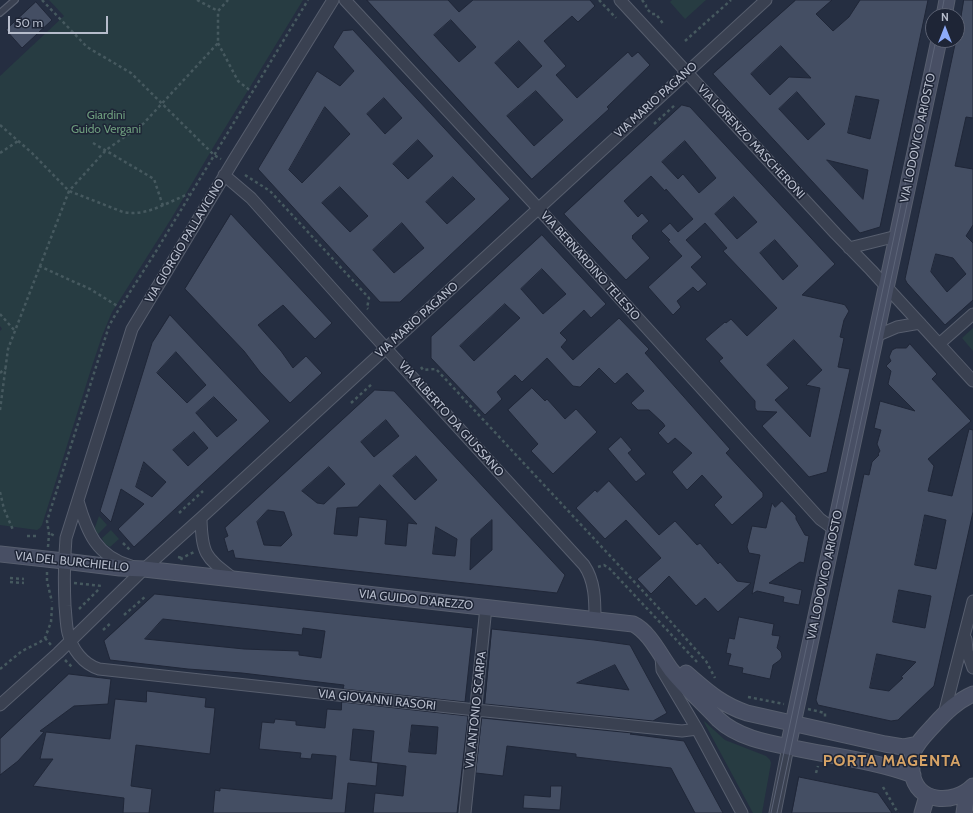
<!DOCTYPE html>
<html>
<head>
<meta charset="utf-8">
<style>
  body { margin:0 }
  #map { position:relative; width:973px; height:813px; overflow:hidden; background:#252e41; font-family:Cabin,sans-serif }
  canvas { display:block }
  .north { position:absolute; left:925px; top:8px; width:40px; height:40px; box-sizing:border-box; background:#1e2536; border:1px solid #5b6172; border-radius:50%; rotate:0deg; font-size:11px; font-weight:700; line-height:16px; text-align:center; color:#b6bccb }
  .north::after { content:''; display:block; margin:auto; width:14px; height:18px; background:#8dabf9; clip-path:polygon(50% 0,100% 100%,50% 72%,0 100%) }
  .scale { position:absolute; left:8px; top:16px; width:100px; height:18px; box-sizing:border-box; border:2px solid #b6bccb; border-top:0; padding-left:5px; font-size:12px; line-height:14px; white-space:nowrap; color:#b6bccb; -webkit-text-stroke:3px #1e2536; paint-order:stroke }
</style>
</head>
<body>
<div id="map">
<canvas width="973" height="813"></canvas>
<div class="north">N</div>
<div class="scale">50 m</div>
</div>
<script>
const g = document.querySelector('canvas').getContext('2d');
g.lineJoin = 'round';
function fillPath(path, color) { g.fillStyle = color; g.fill(path, 'evenodd'); }
function trace(path, color, width, dash) { g.strokeStyle = color; g.lineWidth = width; g.lineCap = dash ? 'butt' : 'round'; g.setLineDash(dash || []); g.stroke(path); }
function write(font, color, halo, rows, align = 'center') {
  g.font = font + ' Cabin,sans-serif'; g.lineWidth = 3; g.setLineDash([]); g.textBaseline = 'middle'; g.strokeStyle = halo; g.fillStyle = color; for (const [text, x, y, turn = 0] of rows) {
    g.save(); g.translate(x, y); g.rotate((+turn || 0) * Math.PI / 180); g.textAlign = isNaN(turn) ? turn : align; if (halo) g.strokeText(text, 0, 0); g.fillText(text, 0, 0); g.restore();
  }
}
const green = new Path2D(`
  M49 0H303L214 146 171 219 112 312 102 336 93 363 42 525 40 528 37 530 0 525V331L2 329 0 326V76L64 16Z
  M672 0H706L685 19 670 2Z
  M973 328V351L962 338Z
  M99 516 107 525 98 534 94 530Z
  M111 530 119 539 110 547 105 544 102 538Z
  M704 721 725 740 766 756 770 760 771 763 762 813H753L705 724Z`);
const building = new Path2D(`
  M367 0H448L459 12 473 0H590L595 6 578 22 572 16 544 41 566 66 556 75 577 98 628 52 632 57 638 52 650 65 607 107 609 109 532 179ZM451 20 476 47 459 62 434 35ZM519 41 542 66 518 88 495 63ZM536 91 563 120 534 146 507 116Z
  M796 0H832L816 14 833 31 849 17 860 0H928L880 227 860 233 713 74ZM781 46 811 78 789 77 770 95 751 74ZM797 92 825 124 808 140 779 109ZM856 96 879 100 870 139 848 133ZM827 160 868 170 863 199Z
  M964 0H973V118L966 117 955 166 973 169V225L966 236 973 243V300L945 325 907 283 905 279 954 49 956 40H957ZM936 254 953 258 966 274 947 292 931 272Z
  M36 2 52 20 22 48 6 30Z
  M353 30 510 199 400 302H380L258 169 317 71 340 86 354 71 333 47 343 31ZM384 98 402 118 385 134 367 114ZM325 107 350 134 302 183 289 170ZM418 140 433 156 408 179 393 164ZM453 177 475 199 447 224 426 202ZM340 187 368 216 350 232 322 203ZM402 223 424 248 394 273 373 250Z
  M682 105 690 107 835 264 802 295 842 304 845 305 849 311 844 320 840 337 844 338 838 367 850 369 827 472 809 477 762 426 777 412 757 411 755 408V401L719 361 723 358 705 339 725 322 726 323 731 319 747 336 777 308 723 251 727 248 705 223 686 240 702 257 691 267 707 284 698 292 693 287 677 301 681 307 673 315 648 287 682 256 668 241 670 240 661 231 670 223 678 232 693 219 666 189 665 191 651 176 624 201 638 217 642 213 649 221 632 236 633 237 632 238 650 258 626 280 564 214ZM685 141 716 178 699 193 683 174 678 179 662 162ZM734 197 757 222 737 239 715 214ZM775 240 798 266 783 280 760 253ZM794 340 822 370 806 385 820 388 810 437 775 400 789 388 767 365Z
  M231 214 332 323 315 339 283 305 258 325 281 351 293 368 306 356 322 373 290 403 260 372 244 351 185 289Z
  M542 235 606 304 591 318 584 310 560 333 567 340 561 347 573 360 619 318 649 349 645 353 730 449 726 453 763 493V497L732 525 714 505 722 497 702 475 687 490 672 472 692 453 675 438 668 444 658 433 665 426 663 423 649 410H638L631 403 644 391 627 373 615 384 599 368 580 387 573 386 547 358 522 382 515 375 497 392 502 399 485 415 431 358V337ZM542 269 566 294 543 314 521 289ZM505 304 520 318 474 361 460 346Z
  M170 315 270 421 134 547 118 529 144 504 121 489 111 522 100 511 152 343ZM176 352 206 385 187 403 157 373ZM214 397 237 420 217 437 196 413ZM194 432 208 448 188 466 173 450ZM144 462 166 482 152 497 136 487Z
  M910 344 937 374 932 379 971 421 928 459 934 466 928 491 952 496 969 429 973 430V512L934 686 898 720 891 721 818 705 816 700 864 474 869 475 872 462 879 455 878 454 880 451 877 444 881 430 874 428 880 401 915 411 888 384 891 371 886 366 891 361 889 357 892 350 896 348H906ZM925 515 946 520 936 569 915 565ZM899 590 931 596 925 628 893 622ZM877 654 916 662 901 677 903 678 889 691 870 688Z
  M532 388 545 401 547 399 565 419 576 409 597 432 553 474 531 451 538 444 508 410Z
  M375 390 394 391 565 575 557 593 235 558 233 550 228 552 224 538 228 536 225 528ZM386 420 399 436 374 457 361 442ZM416 456 437 480 415 500 393 476ZM329 467 345 484 324 504 317 503 302 491ZM380 485 417 524 408 523 406 546 385 544 387 520 359 517 357 536 334 534 337 508 357 507ZM268 510 284 512 292 535 281 546 264 545 257 522ZM492 520V550L470 570 471 539ZM436 527 457 539 455 556 433 554Z
  M621 437 632 450 628 453 646 474 636 482 608 449Z
  M609 481 659 535 675 521 697 545 700 543 718 564 720 562 737 581 751 583 718 612 705 598 696 606 669 576 651 594 637 579 661 558 626 520 605 539 576 508 595 490 597 492Z
  M782 501 796 516V519L805 535 809 536 804 563 800 562 769 583 802 590 799 605 783 602 784 597 757 591 752 594 760 555 749 553 747 547 752 526 766 528 772 503 775 507Z
  M155 594 473 628 465 702 343 689 344 685 242 673 188 669 110 660 104 641ZM163 619 302 635 303 628 325 631 321 658 299 655V651L244 649 145 639Z
  M739 617 774 624 772 635 780 636 777 648 781 652 782 657 780 660 773 665 770 679 742 673 743 668 728 665 731 654 726 653 729 638 734 639Z
  M492 629 594 640 630 645 667 713 653 721 485 704ZM615 665 629 690 577 683Z
  M69 674 111 679 108 704 74 706 40 731 44 732 18 761 0 775V739Z
  M147 691 206 698 205 707 215 708 210 754 136 745 131 786 152 789 149 813H123L124 798 33 786 53 759H40L46 732 110 739 115 699 146 702Z
  M342 702 468 716 457 813H373L375 793 403 796 406 766 371 762 374 731 353 729 350 760 378 763 376 786 348 783 345 813H213L215 790 220 791V788L332 799 336 756 312 754 311 759 300 758 301 753 259 749 262 722 274 723 275 719 296 721V725L325 728 327 709 341 710ZM412 725 438 727 436 754 409 752Z
  M482 718 632 733 630 734 684 741 723 813H695L671 768 576 757V754L507 746 503 776 476 773Z
  M799 777 878 793 892 813H792Z
  M551 786H562L560 810 523 808 524 795 550 797Z`);
const path = new Path2D(`
  M42 0 87 47 131 73 214 155 221 159
  M197 0 218 11
  M599 0 616 18
  M642 0 646 5V8L652 14H656L664 25
  M685 41 731 0
  M218 43 238 81 252 92
  M654 124 675 105
  M0 125 32 153 69 191 123 212C147 217 167 202 189 194
  M93 143 154 179 163 206
  M0 153 18 141
  M245 175 270 191 369 298 367 308 368 309
  M39 266 90 289 119 307
  M0 314 15 331
  M421 367 423 370 436 369 654 603 706 661 715 678
  M0 373 6 368
  M351 403 373 383
  M0 410 8 349 69 191 106 150 143 124 218 43V11L228 0
  M0 492 4 509 13 530
  M179 513 203 491
  M51 534 55 536
  M27 536H39
  M123 543 131 551
  M48 547 49 534 47 521 109 326 114 317 155 253 308 0
  M178 557 182 558
  M181 560 182 558 194 552
  M598 567 604 565 610 569 697 662
  M47 572V581L52 602
  M10 578 24 579
  M10 582 24 583
  M74 583 102 586
  M79 609 99 589
  M124 615 146 596
  M103 630 112 622
  M45 638 51 645
  M65 660 73 668
  M0 669 22 651 40 642 45 638 51 622 52 607
  M748 697 784 704
  M808 709 825 713V718
  M816 773 818 766
  M883 787 898 813`);
const lane = new Path2D(`
  M0 13 15 0`);
const street = new Path2D(`
  M333 0 235 158 132 329 66 538C64 561 64 583 65 606 66 615 66 625 68 633 72 649 83 664 99 669L476 710 682 731 697 729
  M345 0 538 208 820 519 835 530
  M620 0 836 234 871 270 973 381
  M224 175 251 198 370 331 584 565C595 581 595 600 595 620
  M849 248 897 236
  M876 336 897 327 920 323
  M939 344 973 314
  M78 501C87 532 96 556 131 566
  M201 519C202 556 206 557 234 579
  M966 639 967 651 973 668
  M661 657 662 670 697 729 742 813
  M0 705 58 653 144 569 202 517 766 0
  M944 714 973 601
  M465 813 486 607
  M775 813 788 747`);
const secondary = new Path2D(`
  M944 16 947 0
  M0 554 64 561 120 568 144 569 633 624C650 632 661 657 672 671 686 688 703 703 718 719 738 738 768 743 794 748 832 756 876 761 913 775
  M686 673C706 690 720 704 747 713L885 744 903 747 918 744
  M973 694C957 701 946 712 935 724 927 733 917 742 913 753 911 760 912 765 912 772 916 804 954 805 973 786
  M788 747 939 40
  M922 813 927 796
  M964 813 967 792`);
const tram = new Path2D(`
  M941 16 944 0
  M841 515 917 157
  M771 813 936 40
  M777 813 825 588`);
const streetNames = [
  ["VIA MARIO PAGANO",656,100,-42],
  ["VIA LODOVICO ARIOSTO",918,138,-78],
  ["VIA LORENZO MASCHERONI",751,142,47],
  ["VIA GIORGIO PALLAVICINO",185,241,-59],
  ["VIA BERNARDINO TELESIO",590,266,48],
  ["VIA MARIO PAGANO",417,320,-42],
  ["VIA ALBERTO DA GIUSSANO",451,419,48],
  ["VIA DEL BURCHIELLO",72,562,6],
  ["VIA LODOVICO ARIOSTO",825,575,-78],
  ["VIA GUIDO D'AREZZO",416,600,6],
  ["VIA GIOVANNI RASORI",377,700,6],
  ["VIA ANTONIO SCARPA",476,710,-84]
];
const parkNames = [
  ["Giardini",106,115],
  ["Guido Vergani",106,129]
];
const districtNames = [
  ["PORTA MAGENTA",892,761]
];
fillPath(green, '#273c42');
fillPath(building, '#444e63');
trace(building, '#202738', 1);
trace(lane, '#575e6e', 8);
trace(street, '#575e6e', 13);
trace(secondary, '#575e6e', 17);
trace(path, '#46595f', 2.5, [3, 3]);
trace(lane, '#3a4151', 5.5);
trace(street, '#3a4151', 11);
trace(secondary, '#484f64', 15);
trace(tram, '#5c6478', 1);
write('12px', '#b6bccb', '#1e2536', streetNames);
write('12px', '#6d9c7d', '#1e2536', parkNames);
g.letterSpacing = '1px';
write('bold 16px', '#d6a366', '#1e2536', districtNames);
g.letterSpacing = '0px';
</script>
</body>
</html>
